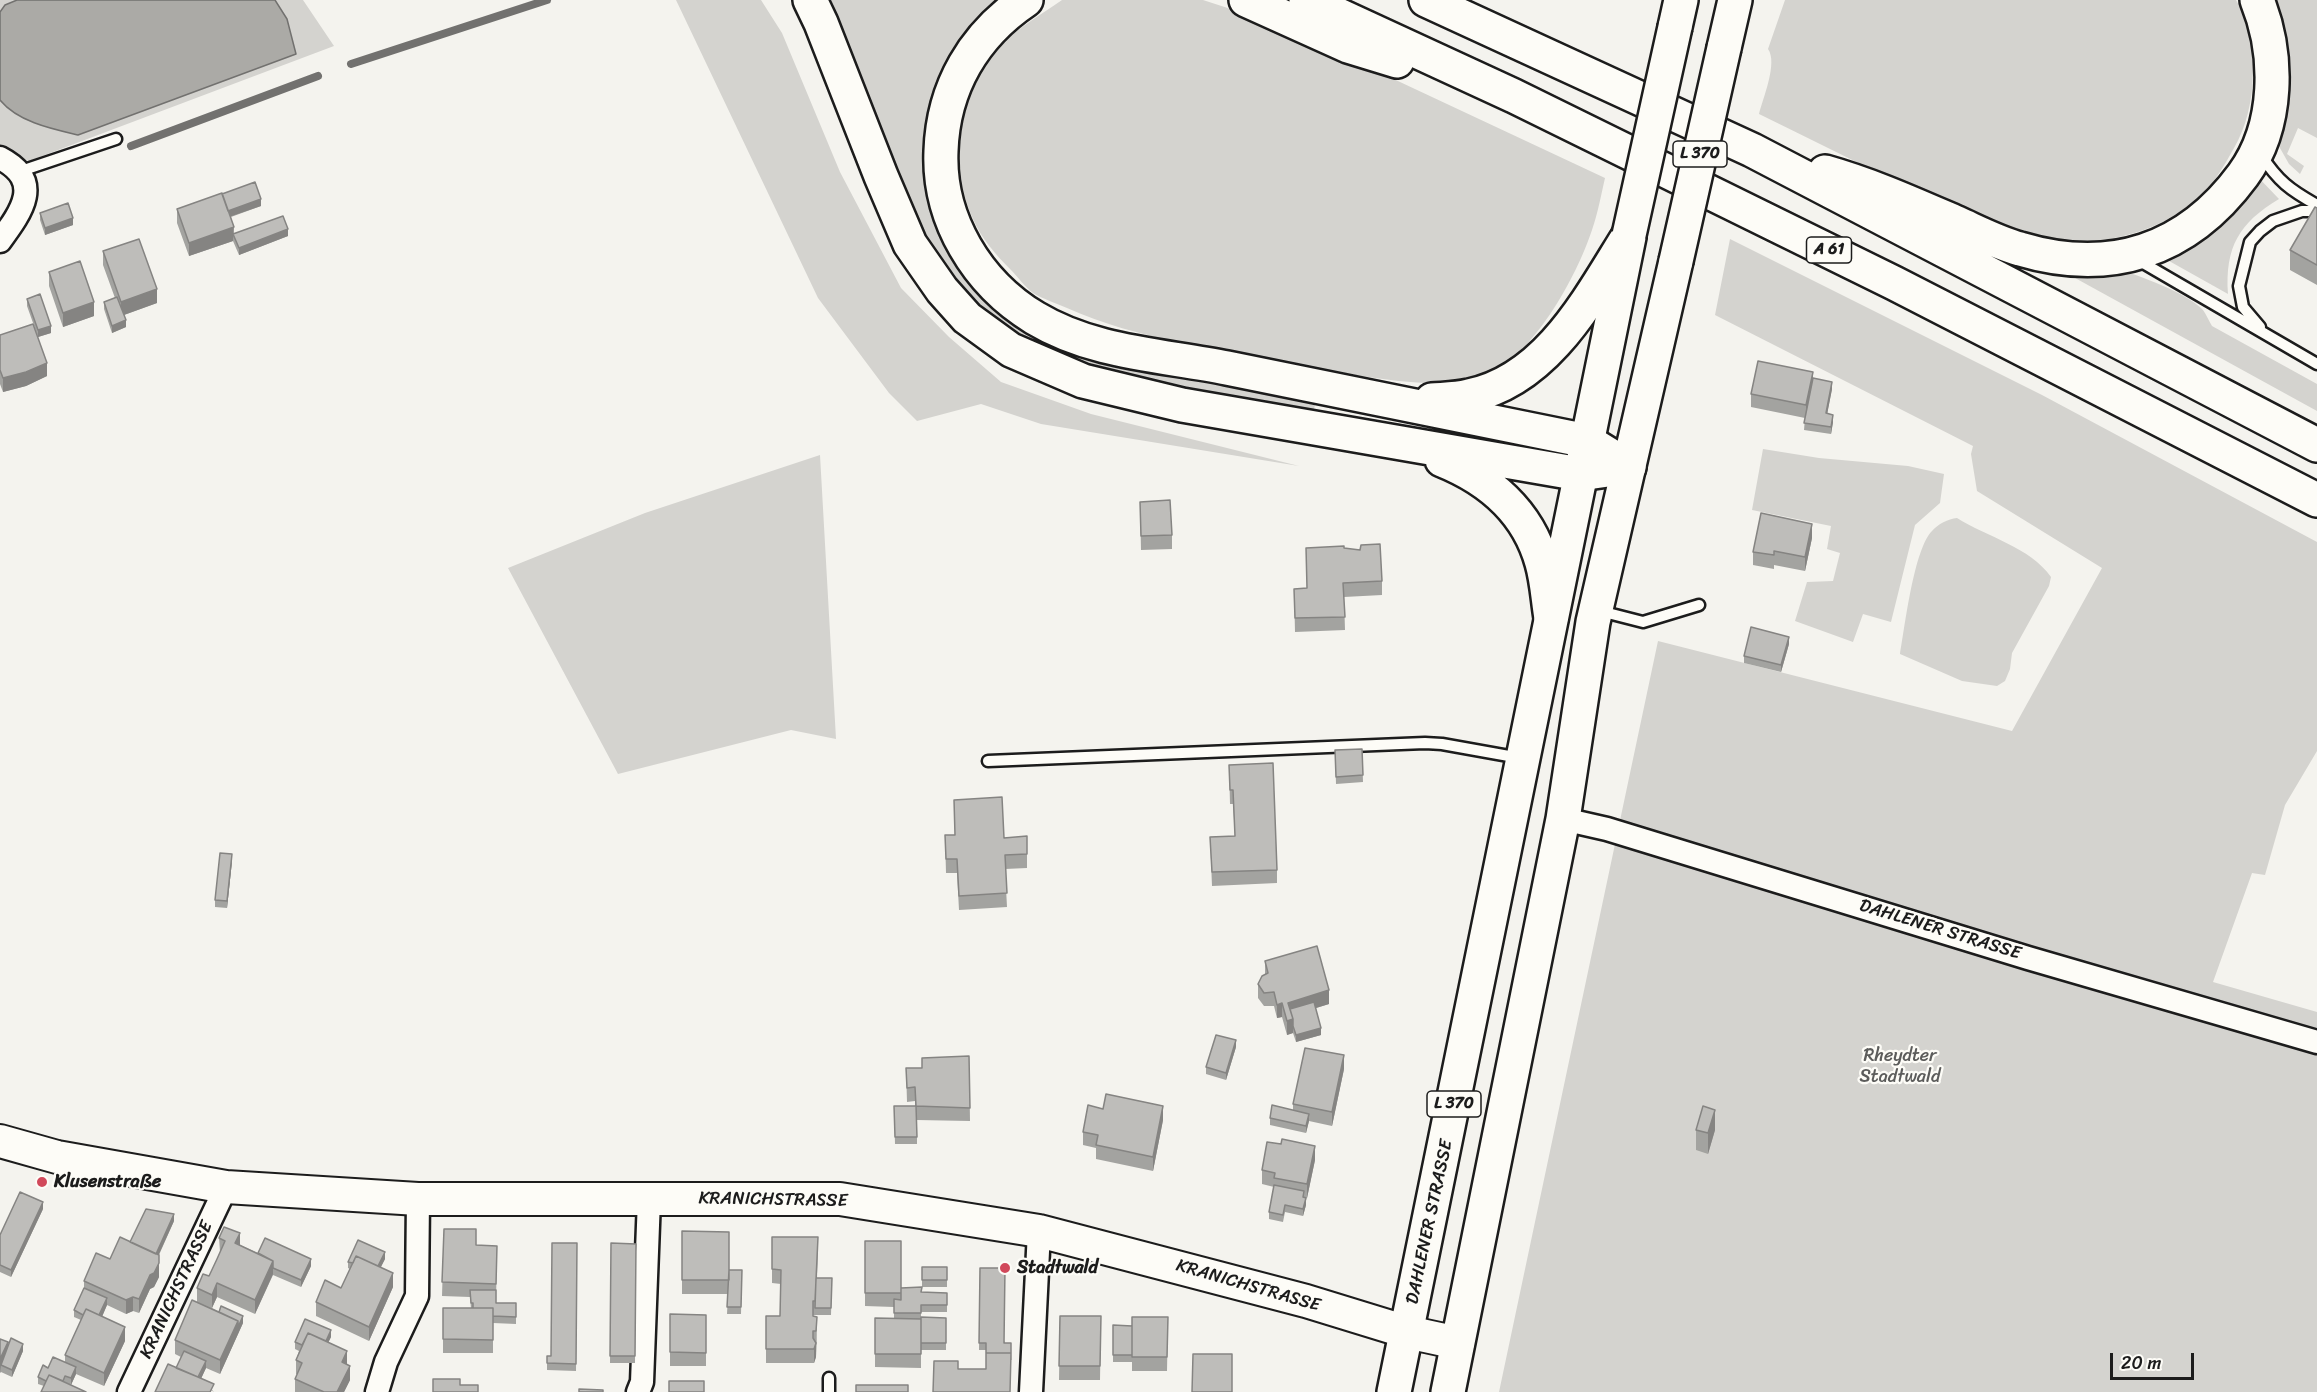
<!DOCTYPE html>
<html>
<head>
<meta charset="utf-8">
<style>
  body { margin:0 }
  #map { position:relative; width:2317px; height:1392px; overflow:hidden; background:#f4f3ee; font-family:Sriracha,sans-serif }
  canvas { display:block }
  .scale { position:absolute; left:2110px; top:1353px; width:84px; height:27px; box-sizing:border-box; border:3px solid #1c1c1c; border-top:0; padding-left:8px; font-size:18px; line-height:21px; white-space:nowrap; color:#1c1c1c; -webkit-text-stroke:4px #fdfcf7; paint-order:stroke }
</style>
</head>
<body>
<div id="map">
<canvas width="2317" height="1392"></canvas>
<div class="scale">20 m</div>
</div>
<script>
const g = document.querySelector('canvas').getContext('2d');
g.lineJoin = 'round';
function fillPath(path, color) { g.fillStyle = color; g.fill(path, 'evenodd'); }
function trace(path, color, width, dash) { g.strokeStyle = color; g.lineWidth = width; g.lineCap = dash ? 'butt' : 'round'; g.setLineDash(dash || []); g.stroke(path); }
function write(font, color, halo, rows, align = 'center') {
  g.font = font + ' Sriracha,sans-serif'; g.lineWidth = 4.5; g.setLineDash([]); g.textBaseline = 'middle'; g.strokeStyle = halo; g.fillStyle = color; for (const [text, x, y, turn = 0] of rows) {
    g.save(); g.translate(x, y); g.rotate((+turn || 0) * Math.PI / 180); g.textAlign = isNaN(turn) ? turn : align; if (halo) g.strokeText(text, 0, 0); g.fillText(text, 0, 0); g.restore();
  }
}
const green = new Path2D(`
  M0 0H303L334 46 29 161 0 148Z
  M676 0H761L782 33 840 172 901 288 949 337 1001 382 1091 414 1299 466 1041 424 981 404 917 421 889 393 818 298Z
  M822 0H1009L928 138 1020 320 1316 399 1313 415 1068 366 1010 337 958 293 926 246Z
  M1062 0H1203L1243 13 1321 45 1605 178C1601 195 1598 213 1592 230 1576 278 1533 357 1484 376 1437 394 1344 373 1294 363 1218 349 1139 340 1067 308 1056 303 1043 299 1033 293 1025 287 1018 277 1011 270 996 255 981 238 973 219 949 168 958 95 994 52 1012 31 1039 16 1062 0Z
  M1785 0H2236C2260 40 2258 108 2234 148 2226 162 2218 177 2207 189 2152 248 2058 253 1987 226 1955 214 1924 195 1893 180 1848 158 1804 136 1759 114 1763 98 1778 63 1768 49Z
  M2269 0H2317V138L2298 128 2287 154 2304 166 2300 174 2289 164 2276 141Z
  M2256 175 2279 199C2239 223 2225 247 2228 294L2162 257Z
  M1730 239 2042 395 2317 542V751L2285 805 2265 875 2252 873 2213 982 2317 1012V1392H1499L1658 641 2012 731 2102 568 1977 491 1971 454 1973 446 1715 315Z
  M2118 269C2138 275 2189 294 2203 310 2206 314 2209 321 2212 326L2317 384V411L2066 273Z
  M1763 449 1819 458 1908 466 1944 474 1940 503 1915 525 1891 622 1863 614 1853 642 1795 621 1807 582 1833 581 1840 553 1827 549 1831 526 1752 510Z
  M820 455 836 739 791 730 618 774 508 568 645 513Z
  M1957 518C1987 537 2030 547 2051 577L2049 586 2012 653 2010 669 2005 681 1997 686 1962 681 1900 654C1905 626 1914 549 1932 531 1938 524 1948 519 1957 518Z`);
const water = new Path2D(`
  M17 0H275L287 19 296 54 78 135C52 129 18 122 0 100V12L5 5Z`);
const stream = new Path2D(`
  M351 64 547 0
  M131 146 318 76`);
const lane = new Path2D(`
  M2261 155C2278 181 2290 190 2317 205
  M18 172 116 139
  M2138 260 2317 364
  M2260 327 2243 307 2239 286 2250 242 2260 231 2273 221 2302 211H2317
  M1600 611 1643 622 1699 605
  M988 761 1425 743 1442 744 1520 758
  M829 1392V1378`);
const street = new Path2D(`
  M0 158C44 181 22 211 0 241
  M1563 819 1607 829 2028 958 2317 1042
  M129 1392 226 1187
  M377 1392 386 1362 417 1296 418 1199
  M638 1392 642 1382 649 1199
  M1031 1392 1039 1231`);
const secondary = new Path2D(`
  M0 1141 57 1157 226 1187 418 1199H840L1039 1231 1306 1301 1407 1332 1458 1343`);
const primary = new Path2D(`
  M1675 27 1681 0
  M1724 48 1735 0
  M1394 1392 1629 237
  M1448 1392 1563 819 1593 622 1676 261`);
const highway = new Path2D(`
  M810 0 821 23 881 176 910 244 942 290 967 318 1011 350 1083 381 1182 405 1580 474 1629 467
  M1026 0C974 35 943 87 941 151 938 219 977 283 1035 318 1093 353 1162 355 1227 368 1347 392 1467 416 1587 441L1629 467
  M1246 0 1348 46 1397 61
  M1306 0 1514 96 1894 283 2317 500
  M1426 0 1752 150 2317 445
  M1825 172C1871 185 1913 204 1957 223 1977 232 1998 243 2020 249 2110 276 2187 251 2243 175 2279 126 2279 54 2257 0
  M1432 400C1444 399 1457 399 1469 396 1548 380 1590 297 1629 235
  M1442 460C1489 479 1528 512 1542 563 1547 580 1548 600 1551 618`);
const primaryBridge = new Path2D(`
  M1629 235 1675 27
  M1676 261 1724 48`);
const wall = new Path2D(`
  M222 194 261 206 231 217 234 234 288 236 239 255 233 241 189 256 177 223V209Z
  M2317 208V285L2290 270V250Z
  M40 213 73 225 45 235 40 220Z
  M103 251 157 303 124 315 126 327 112 333 104 309V302L115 298 103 265Z
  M49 272 94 316 63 327 49 286Z
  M27 299 51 333 38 337 27 306Z
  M0 335 47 376 26 386 3 392 0 384Z
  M1813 378 1832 389 1827 414 1833 422 1831 434 1804 430 1805 418 1751 407V394Z
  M1140 502 1172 535V549L1141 550Z
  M1812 538 1805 571 1774 565V569L1753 565V552Z
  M1306 548H1344L1382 581V595L1344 597 1345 630 1295 632 1294 589 1307 588Z
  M1789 644 1781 672 1744 663V656Z
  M1362 749 1363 782 1336 784 1335 750Z
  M1229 765 1277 870V883L1212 886 1210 837 1235 836 1233 804H1230Z
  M954 800 1027 854V868L1005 869 1007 907 959 910 957 873H946L945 835H955Z
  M232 861 227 908 215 907V900Z
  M1265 961 1329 1004 1316 1008 1321 1035 1296 1042 1293 1033 1287 1035 1282 1017 1277 1018 1274 1006H1264L1258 998V984L1265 975Z
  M1236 1047 1226 1080 1206 1074V1067Z
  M969 1056 970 1121 917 1120V1144H895L894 1106H915V1101L907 1102 906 1068H922Z
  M1344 1069 1332 1126 1309 1121 1306 1133 1270 1125V1118L1293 1110V1104Z
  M1163 1120 1153 1171 1096 1159V1148L1083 1145V1132Z
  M1696 1130H1715L1708 1154 1696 1150Z
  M1315 1160 1307 1198H1306V1205L1303 1216 1285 1212 1283 1222 1269 1219V1212L1274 1187 1262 1184V1170Z
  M43 1209 11 1277 0 1272V1235Z
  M174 1221 159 1255V1277L154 1287 150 1289 139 1313 133 1311 126 1314 107 1305 102 1317 125 1341 104 1386 76 1374 71 1385 44 1386 38 1384V1377L48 1368 65 1362V1355L81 1320 74 1317V1310L84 1288V1281L130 1242Z
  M444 1229 476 1245 497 1246 496 1303H516V1324L493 1323V1353H443V1308H471L470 1297 442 1296Z
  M682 1231 729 1270H742L741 1314H727L728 1294H682Z
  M772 1237 818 1251 817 1278H832L831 1315H813V1316L817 1317 816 1357 814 1363H766V1316H780L781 1284 772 1283Z
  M219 1238 240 1245 258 1253 311 1266 301 1287 273 1275 255 1314 217 1297 212 1308 243 1323 220 1374 206 1368 201 1378 214 1392 176 1368 181 1357 175 1354V1340L197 1302V1288L209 1276 220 1252Z
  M865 1241H901V1300L921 1292 947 1293V1312H921V1317L946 1318V1350H921V1368L875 1367V1318H894V1307L865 1306Z
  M577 1243 576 1371 547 1370V1356H551Z
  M611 1243 636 1244 635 1363H610Z
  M385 1259 380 1268 393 1287 369 1341 316 1316V1302L341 1288 350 1269 348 1268V1262Z
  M922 1267H947V1287H922Z
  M980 1268 1005 1343 1010 1392 958 1369H986V1350H979Z
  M670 1314 706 1315V1366H670Z
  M1060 1316H1101L1100 1380H1059Z
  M1168 1317 1167 1371H1132V1337V1362H1113V1325L1132 1326Z
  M331 1337 328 1342 347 1365 350 1380 344 1392H295V1379L297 1374H296V1360L299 1351 295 1349V1342Z
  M0 1339 8 1347 23 1351 12 1377 1 1372 0 1373Z`);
const shadedWall = new Path2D(`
  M261 199V206L226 218V211Z
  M73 218V225L45 235V228Z
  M234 227 233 241 189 256V243Z
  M288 229V236L239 255V248Z
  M157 289V303L121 316V302Z
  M94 302V316L63 327V313Z
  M126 320V327L112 333V326Z
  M51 326V333L38 337V330Z
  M47 363V376L26 386 3 392V378Z
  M1813 372V385L1806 418V405Z
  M1832 382V389L1826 420V413Z
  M1833 415V422L1831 434V427Z
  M1812 524V538L1805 571V557Z
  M1789 637V644L1781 672V665Z
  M232 854V861L227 908V901Z
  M1329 990V1004L1290 1016 1288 1003Z
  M1282 1003V1017L1277 1018V1005Z
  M1293 1019V1033L1287 1035V1021Z
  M1321 1028V1035L1296 1042V1035Z
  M1236 1040V1047L1226 1080V1073Z
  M1344 1055V1069L1332 1126V1112Z
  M1163 1106V1120L1153 1171V1157Z
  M1715 1110V1130L1708 1154V1133Z
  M1309 1114V1121L1306 1133V1126Z
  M1315 1146V1160L1307 1198V1184Z
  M1306 1198V1205L1303 1216V1209Z
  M43 1202V1209L11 1277V1270Z
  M174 1214V1221L153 1267V1260Z
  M240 1233V1247L235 1243Z
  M385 1252V1259L375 1279V1272Z
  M311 1259V1266L301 1287V1280Z
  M273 1261V1274L255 1314V1300Z
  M159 1263V1277L154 1287 150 1289 139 1313V1299L150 1275Z
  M393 1273V1287L369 1341V1327Z
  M217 1283V1297L212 1308V1295Z
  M133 1297V1311L126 1314V1300Z
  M107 1298V1305L97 1328V1321Z
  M243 1316V1323L220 1374V1360L238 1321Z
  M817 1317 816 1357 814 1363V1349L816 1343Z
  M125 1327V1341L104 1386V1373Z
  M331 1330V1337L323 1354V1347Z
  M8 1342V1356L1 1365 0 1373V1359Z
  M23 1344V1351L12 1377V1370Z
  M347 1351V1365L342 1362Z
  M206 1361V1368L196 1390V1383Z
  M350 1366V1380L344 1392H337Z
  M76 1367V1374L71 1385V1378Z`);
const building = new Path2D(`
  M255 182 261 199 228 211 222 194Z
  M222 193 234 227 189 243 177 209Z
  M68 203 73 218 45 228 40 213Z
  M2315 207 2317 208V265L2290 250Z
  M283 216 288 229 239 248 233 234Z
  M139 239 157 289 121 302 103 251Z
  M80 261 94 302 63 313 49 272Z
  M40 294 51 326 38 330 27 299Z
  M117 297 126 320 112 326 104 302Z
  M33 324 47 363 26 372 3 378 0 370V335Z
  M1758 361 1813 372 1806 405 1751 394Z
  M1813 378 1832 382 1826 413 1833 415 1831 427 1804 423Z
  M1170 500 1172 535 1141 536 1140 502Z
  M1761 513 1812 524 1805 557 1774 551V555L1753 552Z
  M1380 544 1382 581 1343 583 1345 617 1295 618 1294 589 1307 588 1306 548 1344 546V548L1360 550 1361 545Z
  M1751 627 1789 637 1781 665 1744 656Z
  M1362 749 1363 775 1336 777 1335 750Z
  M1273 763 1277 870 1212 872 1210 837 1235 836 1233 790H1230L1229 765Z
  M1002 797 1004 838 1027 836V854L1005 855 1007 893 959 896 957 859H946L945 835H955L954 800Z
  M220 853 232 854 227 901 215 900Z
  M1317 946 1329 990 1288 1003 1293 1019 1287 1021 1282 1003 1277 1005 1274 992 1264 993 1258 984 1262 976 1268 973 1265 961Z
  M1314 1002 1321 1028 1296 1035 1293 1026V1019L1290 1009Z
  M1216 1035 1236 1040 1226 1073 1206 1067Z
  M1305 1048 1344 1055 1332 1112 1293 1104Z
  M969 1056 970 1108 916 1106 915 1087 907 1088 906 1068H922V1058Z
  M1106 1094 1163 1106 1153 1157 1096 1145 1098 1135 1083 1132 1088 1105 1103 1109Z
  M1272 1105 1309 1114 1306 1126 1270 1118Z
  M894 1106H916L917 1137H895Z
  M1703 1106 1715 1110 1708 1133 1696 1130Z
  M1282 1139 1315 1146 1307 1184 1274 1178 1275 1173 1262 1170 1267 1142 1281 1144Z
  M1274 1185 1304 1191 1303 1197 1306 1198 1303 1209 1285 1205 1283 1215 1269 1212Z
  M20 1192 43 1202 11 1270 0 1265V1235Z
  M146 1209 174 1214 156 1254 130 1242Z
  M224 1227 240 1233 235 1243 273 1261 255 1300 217 1283 212 1295 197 1288 203 1274 209 1276 217 1259 225 1241 219 1238Z
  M444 1229H476V1245L497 1246 496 1284 442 1282Z
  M682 1231 729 1232V1280H682Z
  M120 1237 159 1255V1263L154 1273 150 1275 139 1299 133 1297 126 1300 84 1281 96 1253 110 1259Z
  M772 1237H818L815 1301H813V1316L817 1317 816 1331H813V1338L816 1343 814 1349H766V1316H780L781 1270 772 1269Z
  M265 1238 311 1259 301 1280 273 1268V1261L258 1253Z
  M358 1240 385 1252 378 1266 356 1256 353 1263 348 1262Z
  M865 1241H901V1293H865Z
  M552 1243H577L576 1364 547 1363V1356H551Z
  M611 1243 636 1244 635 1356H610Z
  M356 1256 393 1273 369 1327 316 1302 325 1280 341 1288Z
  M922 1267H947V1280H922Z
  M980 1268H1005L1004 1343H1011V1360V1353H986V1343H979Z
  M729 1270H742L741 1307H727Z
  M816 1278H832L831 1308H815Z
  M922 1287 921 1292 947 1293V1305H921V1313H894V1299L901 1300V1288Z
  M84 1288 107 1298 99 1315 86 1309 83 1315 74 1310Z
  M470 1290H496V1303H516V1317L493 1316V1308H473V1303H471Z
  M192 1300 238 1321 220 1360 175 1340Z
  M221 1306 243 1316 238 1327V1321L219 1312Z
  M443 1308H493V1340L443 1339Z
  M86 1309 125 1327 104 1373 65 1355Z
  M670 1314 706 1315V1353L670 1352Z
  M1060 1316H1101L1100 1366H1059Z
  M921 1317 946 1318V1343H921Z
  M1132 1317H1168L1167 1357H1132Z
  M875 1318 921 1319V1354H875Z
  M305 1319 331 1330 326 1341 308 1333 302 1345 295 1342Z
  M1113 1325 1132 1326V1355H1113Z
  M308 1333 347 1351 342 1362 350 1366 337 1392H324L295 1379 302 1363 296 1360Z
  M11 1338 23 1344 12 1370 1 1365Z
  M0 1339 8 1342 0 1359Z
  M184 1351 206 1361 198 1377 176 1368Z
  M986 1353H1011L1010 1392H933L934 1361H958V1369H986Z
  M1193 1354H1232V1392H1192Z
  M53 1357 76 1367 71 1378 65 1376 63 1381 49 1375 46 1381 38 1377 43 1365 48 1368Z
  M168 1364 214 1384 210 1392H155Z
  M49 1375 86 1392H41Z
  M433 1379H460V1385H478V1392H433Z
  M669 1381H704V1392H669Z
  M856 1385H908V1392H856Z
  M579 1389 603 1390V1392H579Z`);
const markers = [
  [42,1182,6,"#d1495b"],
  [1005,1268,6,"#d1495b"]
];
const shields = [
  [1700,154,54],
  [1829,250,45],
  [1454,1104,54]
];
const shieldNames = [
  ["L 370",1700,154],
  ["A 61",1829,250],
  ["L 370",1454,1104]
];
const streetNames = [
  ["DAHLENER STRASSE",1940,930,17],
  ["KRANICHSTRASSE",773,1200,1],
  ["DAHLENER STRASSE",1430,1222,-78],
  ["KRANICHSTRASSE",1248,1286,16],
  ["KRANICHSTRASSE",177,1290,-65]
];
const parkNames = [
  ["Rheydter",1900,1056],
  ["Stadtwald",1900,1077]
];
const poiNames = [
  ["Klusenstraße",54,1182],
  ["Stadtwald",1017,1268]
];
fillPath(green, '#d4d3cf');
fillPath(water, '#abaaa6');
trace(water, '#72716f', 1.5);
trace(stream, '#72716f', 8);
trace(lane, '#1c1c1c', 15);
trace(street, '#1c1c1c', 27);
trace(secondary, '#1c1c1c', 36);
trace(primary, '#1c1c1c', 38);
trace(highway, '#1c1c1c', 38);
trace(lane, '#fdfcf7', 10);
trace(street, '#fdfcf7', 22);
trace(secondary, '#fdfcf7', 32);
trace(primary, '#fdfcf7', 33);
trace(highway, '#fdfcf7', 33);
trace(primaryBridge, '#1c1c1c', 38, []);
trace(primaryBridge, '#fdfcf7', 33);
fillPath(wall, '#a3a3a0');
fillPath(shadedWall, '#858482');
fillPath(building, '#bebdba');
trace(building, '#858482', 1.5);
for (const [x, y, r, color] of markers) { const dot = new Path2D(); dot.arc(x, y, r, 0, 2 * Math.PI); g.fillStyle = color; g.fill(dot); trace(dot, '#fdfcf7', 2); }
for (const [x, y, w] of shields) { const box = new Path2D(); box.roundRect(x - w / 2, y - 13, w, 26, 4.5); g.fillStyle = '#fdfcf7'; g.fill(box); trace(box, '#1c1c1c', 1.5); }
write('bold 16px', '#1c1c1c', null, shieldNames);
write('18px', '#1c1c1c', '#fdfcf7', streetNames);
write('18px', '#5c5c5b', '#fdfcf7', parkNames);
write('bold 18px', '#1c1c1c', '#fdfcf7', poiNames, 'left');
</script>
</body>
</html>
